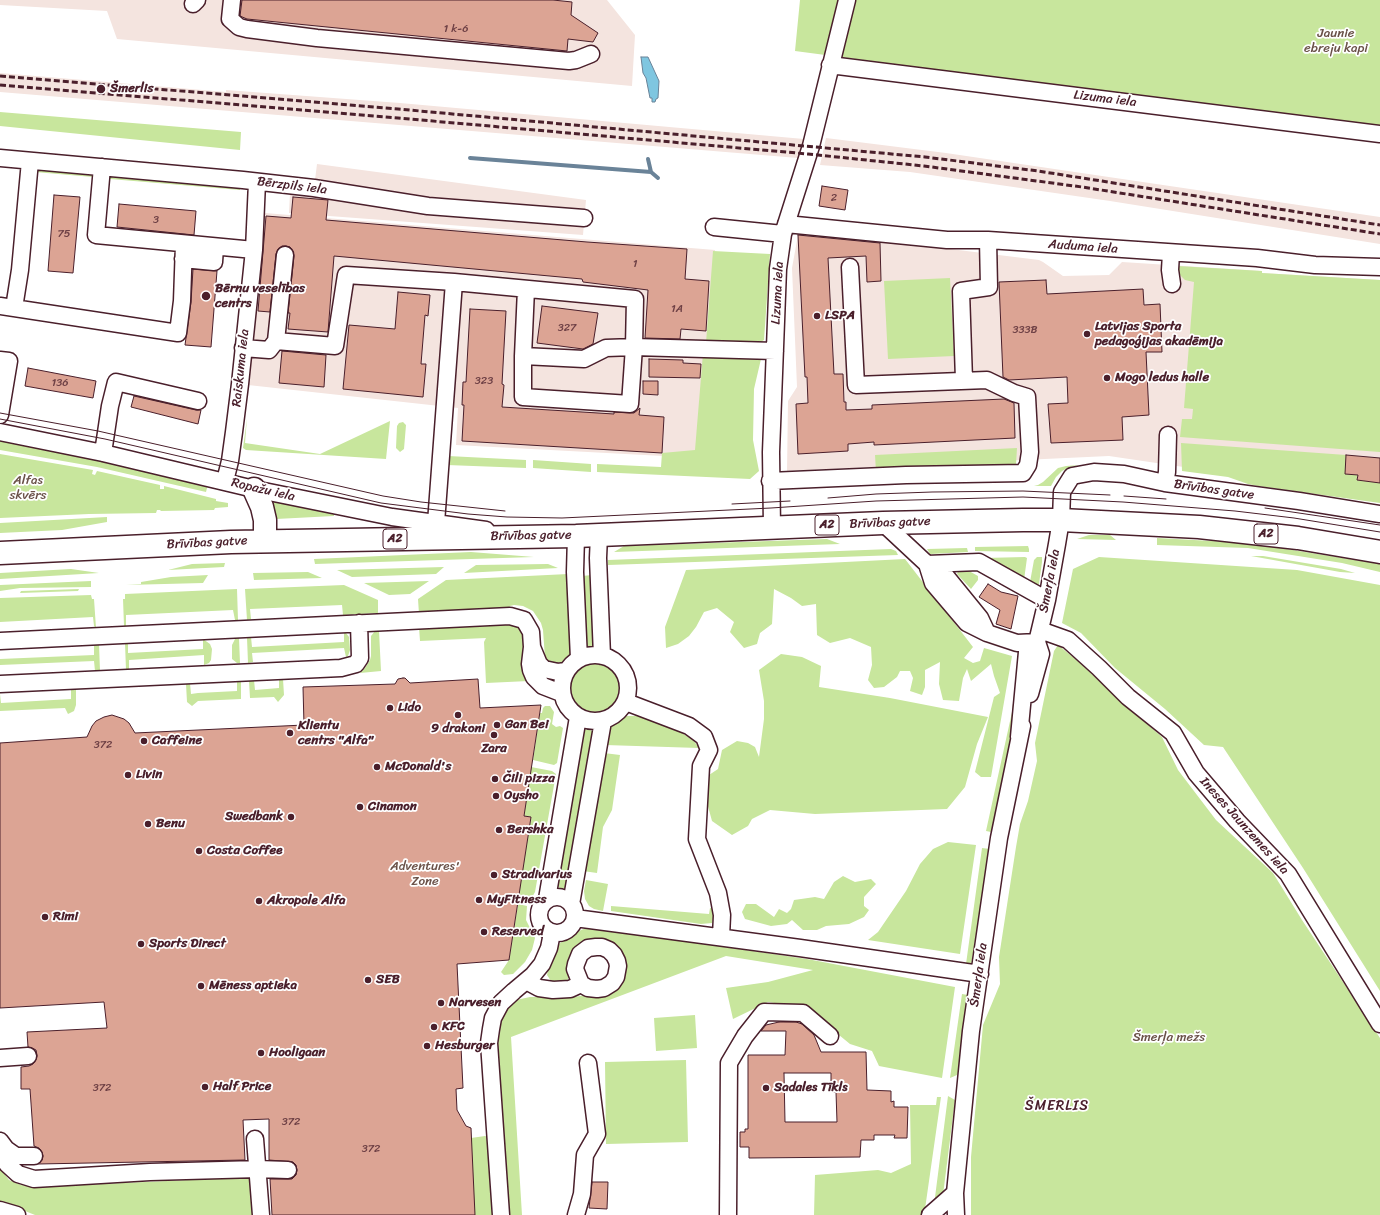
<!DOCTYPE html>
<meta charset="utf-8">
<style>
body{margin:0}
canvas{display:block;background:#fff}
</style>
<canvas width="1380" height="1215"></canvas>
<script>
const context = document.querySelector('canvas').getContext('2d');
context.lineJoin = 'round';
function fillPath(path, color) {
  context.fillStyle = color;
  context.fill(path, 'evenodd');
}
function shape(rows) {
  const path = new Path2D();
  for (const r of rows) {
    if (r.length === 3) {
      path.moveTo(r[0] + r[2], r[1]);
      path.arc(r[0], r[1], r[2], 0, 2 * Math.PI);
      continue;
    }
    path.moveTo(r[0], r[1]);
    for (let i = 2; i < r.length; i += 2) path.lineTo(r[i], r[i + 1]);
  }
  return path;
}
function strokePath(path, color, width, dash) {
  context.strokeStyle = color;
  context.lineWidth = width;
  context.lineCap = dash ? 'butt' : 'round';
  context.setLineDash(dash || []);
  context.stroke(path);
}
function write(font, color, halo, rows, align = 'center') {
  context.font = font + ' Sriracha,sans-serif';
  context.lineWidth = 3.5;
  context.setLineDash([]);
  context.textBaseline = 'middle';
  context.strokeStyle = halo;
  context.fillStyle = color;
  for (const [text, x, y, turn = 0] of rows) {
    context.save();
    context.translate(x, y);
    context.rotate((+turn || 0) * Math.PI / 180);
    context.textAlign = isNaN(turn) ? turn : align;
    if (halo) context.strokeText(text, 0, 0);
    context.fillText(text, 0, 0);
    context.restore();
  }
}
fillPath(shape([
 [0,0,607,0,635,35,632,86,117,39,107,11,0,5],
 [0,73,226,92,226,90,400,103,804,139,798,158,0,92],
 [826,138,946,153,1380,217,1380,244,1110,201,910,172,820,165],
 [317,164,586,200,583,235,289,213,290,193,314,188],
 [265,213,715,250,701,458,456,445,458,408,248,385],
 [798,235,902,243,1039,260,1043,262,1063,276,1109,275,1122,262,1262,271,1262,273,1380,280,1380,496,1109,456,787,471,788,401,797,387,792,268]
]), '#f4e4df');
fillPath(shape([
 [800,0,1380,0,1380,128,795,51],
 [0,112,241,132,240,150,0,126],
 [36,169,94,174,93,177,35,172],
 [110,175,240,187,240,190,110,179],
 [713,251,770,254,764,340,758,344,706,343],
 [1178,266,1262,271,1262,273,1380,280,1380,452,1180,437,1182,419,1192,419,1193,409,1184,408,1194,282,1185,280,1180,275],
 [950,278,954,356,888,359,884,281],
 [703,353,755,356,761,359,754,389,753,440,759,471,750,479,597,472,597,464,661,467,662,453,695,450],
 [247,418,245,443,320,454,390,421,386,459,246,450,243,448],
 [403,422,406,425,404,449,400,452,396,448,397,426,399,423],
 [0,440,39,447,208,484,206,492,97,467,0,450],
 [1181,443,1346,455,1358,475,1357,480,1380,483,1380,503,1258,486,1248,484,1228,477,1182,471],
 [1017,448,1016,465,876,472,875,455],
 [0,454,93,470,92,474,95,475,97,471,160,485,160,489,164,489,164,486,216,499,216,501,228,503,228,507,215,508,214,510,161,511,160,510,157,510,156,513,89,514,0,518],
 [448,456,526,460,526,468,447,465],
 [533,460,591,464,591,472,533,468],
 [1079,465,1070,467,1062,471,1056,477,1051,486,1034,486,1038,485,1043,482,1058,468,1066,466],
 [268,497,334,514,334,516,276,519,273,518],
 [107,517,107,522,62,530,0,533,0,523],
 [1089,535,1110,535,1116,540,1077,539],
 [1157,538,1249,543,1380,564,1380,572,1342,563,1248,548,1157,545],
 [827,539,840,544,614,552,624,546],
 [1028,546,1029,549,1029,552,975,551,975,547],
 [967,548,968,552,930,554,927,549],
 [891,549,896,551,898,555,608,565,608,560],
 [471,552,534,557,315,564,314,559],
 [1251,556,1263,556,1341,569,1355,573,1340,572],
 [1025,557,1027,558,1024,580,984,558],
 [1037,557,1042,557,1042,562,1039,584,1037,586,1030,582,1034,560],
 [1099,557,1297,570,1380,585,1380,991,1303,868,1223,747,1204,745,1165,709,1115,668,1081,633,1062,623,1073,569],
 [905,559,973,647,964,658,973,663,980,661,984,648,1012,656,991,777,981,777,975,772,994,697,1000,693,994,676,991,664,971,681,967,669,963,678,959,701,943,700,939,684,940,662,925,670,925,687,922,695,910,691,913,678,910,671,900,671,897,677,884,687,874,688,868,680,872,665,871,647,850,638,830,643,817,635,816,604,802,606,791,598,774,589,772,624,760,633,757,644,744,648,730,632,734,622,717,608,704,612,696,627,689,636,678,644,666,648,665,627,686,570],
 [225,563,224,567,168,570,192,564],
 [548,564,558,568,464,573,476,565],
 [444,567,436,574,352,577,337,570],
 [71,569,99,573,0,579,0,573],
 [959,569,969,569,969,571,978,576,978,580,971,589,957,574],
 [308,572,322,578,254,580,253,573],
 [568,574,572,644,570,654,564,663,560,662,554,664,549,662,545,658,543,630,541,623,533,611,523,606,514,605,510,606,508,609,419,614,418,599,446,580],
 [208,575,203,583,126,585,141,584,141,582,171,577],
 [592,575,595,645,592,647,588,647,585,643,582,576],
 [91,581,91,587,20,588,0,591,0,585],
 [429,581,410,594,389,595,364,583],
 [344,585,378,600,378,613,343,615,342,605,250,609,251,619,247,620,245,589],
 [79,589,78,591,20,593,21,591],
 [237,589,238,620,235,620,233,610,126,615,126,626,124,626,123,599,125,599,125,594],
 [91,595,92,599,94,599,96,628,94,626,93,617,0,622,0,598],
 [508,623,517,626,522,633,525,640,529,681,486,683,484,642,486,638,420,641,419,627],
 [375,631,379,631,381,671,360,673,365,668,370,660,371,656,371,636],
 [344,633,346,633,349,637,350,650,348,656,346,657,344,648,252,653,253,662,248,663,247,638,251,637,252,647,344,642],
 [239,638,240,663,237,663,232,659,232,645,235,639],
 [203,639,210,644,212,649,211,660,209,663,204,665,204,655,129,660,129,669,126,670,125,643,128,643,128,653,203,649],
 [94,644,99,644,100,671,95,671,94,661,0,665,0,659,94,655],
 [1058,645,1078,661,1122,702,1162,737,1178,770,1216,820,1273,873,1302,920,1380,1038,1380,1215,971,1215,971,1157,983,1025,1000,984,999,957,1016,847,1020,824,1028,801,1037,761,1035,743,1054,651],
 [781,654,802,657,821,666,819,687,890,698,988,717,977,744,965,787,947,809,815,814,770,810,752,819,748,826,732,835,712,821,706,799,709,775,718,769,722,750,737,741,748,743,755,747,759,757,764,719,764,701,759,670],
 [595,688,24],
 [1017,669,1022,669,1017,712,993,828,991,832,986,831,1012,712],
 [279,679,283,679,284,695,278,702,274,697,250,698,249,681,254,680,255,690,279,688],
 [237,681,241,681,241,699,198,701,192,706,187,702,186,684,190,683,191,694,198,693,237,691],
 [71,690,76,690,76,705,74,711,68,714,65,708,0,711,0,694,1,703,71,699],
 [545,706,550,706,554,712,552,724,556,727,560,726,563,728,557,763,554,765,533,760,540,713,542,713,543,708],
 [625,716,638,716,664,725,682,733,694,741,699,748,605,745,610,727],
 [588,729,592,731,594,737,566,888,561,889,557,886,582,734,585,730],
 [604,753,620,755,612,810,603,827,597,873,583,871],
 [531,767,552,771,556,774,535,892,530,901,518,899,531,817,524,816],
 [948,842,976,845,960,954,868,940,878,932,906,891,920,864,933,849],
 [982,848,990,849,971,965,966,964],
 [843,876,855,882,871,879,876,884,864,897,864,906,869,910,864,917,849,924,826,926,817,930,803,930,792,920,787,924,771,926,745,919,742,912,746,904,756,904,774,917,779,909,787,913,791,909,794,900,815,897,824,899,834,882],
 [586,880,608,884,603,911,594,909,589,906,585,899,584,891],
 [518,904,527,906,526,920,535,938,532,950,525,962,513,974,504,975,501,972,509,960],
 [611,906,709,914,710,908,715,909,712,923,701,924,611,911],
 [589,927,807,959,955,987,942,1078,879,1066,872,1051,850,1044,806,1008,768,1002,733,1019,726,988,768,982,813,970,726,956,511,1037,522,1215,506,1215,497,1030,499,1021,507,1008,516,1000,530,997,575,997,604,991,623,976,598,941,567,980,562,983,555,983,551,981,547,975,549,966,555,950,560,943,581,930],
 [962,994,968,995,960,1069,957,1075,950,1078],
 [695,1015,697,1048,656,1051,654,1018],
 [686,1060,688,1142,606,1144,605,1062],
 [948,1096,955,1100,943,1195,934,1205],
 [937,1097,941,1097,925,1209,921,1215,814,1215,815,1175,878,1170,891,1173,911,1164,910,1105,936,1105],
 [485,1136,492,1138,496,1215,468,1215,464,1139],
 [0,1168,9,1180,21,1185,37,1187,253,1177,253,1215,35,1215,0,1201]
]), '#c8e69d');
const water = shape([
 [641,57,648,57,659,81,658,98,656,99,655,102,652,102,652,98,650,98,646,78,643,73,641,57]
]);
fillPath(water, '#7fc6e0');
strokePath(water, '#6a8398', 1);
strokePath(shape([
 [470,158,651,172],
 [648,159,651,172,658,178]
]), '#6a8398', 4);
const building = shape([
 [242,0,553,0,572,2,571,15,598,33,593,42,568,39,567,51,247,19,240,16,242,0],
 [822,186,848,190,845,210,819,206,822,186],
 [54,195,80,197,73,273,48,271,54,195],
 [293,197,328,200,326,220,587,242,687,249,685,279,709,281,706,331,681,329,680,339,645,338,648,290,583,282,582,279,334,256,328,332,288,329,290,313,288,313,294,256,293,251,290,247,286,246,282,246,278,249,276,254,270,312,258,311,266,216,291,218,293,197],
 [119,204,196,211,194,235,117,227,119,204],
 [798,235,880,243,881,281,867,282,866,256,828,258,834,374,843,374,844,402,846,402,846,410,872,409,872,405,1004,399,1014,403,1015,438,874,445,874,442,848,444,848,451,798,454,796,404,808,403,807,377,805,377,798,235],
 [193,269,217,271,211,347,185,345,191,302,193,269],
 [1046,280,1047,294,1143,289,1144,305,1160,304,1162,352,1146,352,1149,415,1122,417,1123,440,1051,443,1048,404,1068,403,1067,377,1009,380,1003,377,999,282,1046,280],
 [398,292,430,295,428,316,425,315,421,364,426,364,423,397,343,389,349,325,395,329,398,292],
 [542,306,598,313,593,344,583,349,537,343,542,306],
 [470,309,506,311,502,384,504,385,502,407,614,414,614,412,634,413,640,408,639,415,664,417,662,453,462,441,464,405,462,405,463,382,466,382,470,309],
 [282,351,326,355,324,387,279,383,282,351],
 [649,359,683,360,683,363,701,364,700,378,649,377,649,359],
 [28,368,96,381,93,398,25,386,28,368],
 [643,381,658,381,658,395,643,394,643,381],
 [134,396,196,410,201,410,198,424,131,407,134,396],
 [1346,455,1380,458,1380,483,1357,480,1358,475,1345,474,1346,455],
 [988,584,1001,592,1018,596,1011,629,996,624,1000,610,979,597,988,584],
 [403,678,405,678,410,683,478,679,480,708,541,705,524,816,531,817,509,960,457,964,463,1088,456,1089,457,1110,466,1126,471,1128,475,1215,272,1215,270,1179,292,1179,296,1175,297,1170,296,1165,293,1162,269,1160,269,1119,243,1120,245,1160,38,1164,42,1160,43,1156,42,1152,39,1148,34,1146,30,1089,21,1089,21,1067,29,1066,33,1064,36,1060,37,1056,36,1050,32,1048,28,1047,27,1032,107,1028,104,1002,0,1008,0,743,87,737,92,726,96,721,104,717,112,715,124,719,129,723,135,733,304,725,303,687,395,684,398,679,403,678],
 [779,1022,796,1022,802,1024,814,1035,821,1052,866,1052,867,1090,891,1091,891,1102,894,1101,894,1107,908,1107,907,1138,894,1138,895,1135,874,1135,874,1140,861,1140,860,1157,749,1158,749,1147,740,1147,740,1132,745,1132,745,1129,748,1129,748,1055,785,1055,786,1031,761,1031,766,1025,779,1022],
 [784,1073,831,1073,831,1092,836,1092,837,1122,785,1122,784,1073],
 [592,1182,608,1182,607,1209,589,1208,592,1182]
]);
fillPath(building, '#dca494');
strokePath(building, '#4a1f2b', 1);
const minor = shape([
 [232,0,230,19,239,27,247,29,317,38,569,61,576,60,591,54],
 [193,4,197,0],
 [830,65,1380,134],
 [0,158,243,180,314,188,428,206,584,218],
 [102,167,96,235,254,250],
 [786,224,947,240,988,240,1257,258,1315,265,1380,267],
 [714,227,783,234],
 [1171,253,1170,270,1172,284],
 [285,255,276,341,335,346,346,275,454,282,436,523],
 [183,259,214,262,215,247],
 [454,282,635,299,634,347,775,351],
 [0,306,178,333,182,301,184,244],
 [14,308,20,270,30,161],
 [243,348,269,350,276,341],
 [523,356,523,397,630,404,634,347,606,348,584,359,523,356,526,289],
 [0,360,9,361,0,415],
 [964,380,961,291,989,287,988,240],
 [0,432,103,453,254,489,392,517,486,530],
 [103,453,110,406,116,382,198,401],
 [225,481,230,461,234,432,240,384,254,250,257,182],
 [770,481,906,475,1023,473,1028,465,1030,452,1027,397,1014,393,987,380,856,385,850,267],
 [1165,483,1167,472,1168,435],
 [883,523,927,564,945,575,980,618,987,633],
 [772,528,771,452,778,269,783,234,811,146,847,0],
 [599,535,598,558,602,656],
 [576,536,575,572,579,659],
 [927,564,933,583,967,623,987,633,1017,643,1037,642],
 [927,564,979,562,1047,600],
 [1040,630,1068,640,1099,668,1128,697,1173,733,1196,773,1237,821,1288,874,1380,1024],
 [0,641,510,616,524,620,531,632,532,647],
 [595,688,33],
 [0,684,341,668,356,664,360,658,359,623],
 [561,693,543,686,534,677,531,670,530,664,532,647,539,664,544,669,558,672,566,671],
 [1030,694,1041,654,1037,642],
 [626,702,689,726,704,737,709,750,701,766,697,839,718,893,722,915,721,937],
 [1019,737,1027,652,1037,642,1047,600,1057,544,1061,520,1062,492,1072,476,1094,472,1124,474,1165,483,1299,501,1380,514],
 [557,915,18],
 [547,899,578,717],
 [571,904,603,721],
 [575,918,800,948,980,974],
 [596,947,602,947,609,950,614,955,617,961,618,966,616,977,612,983,604,988,597,989,588,988,581,984,575,969,576,964,580,954,588,948,596,947],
 [526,981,539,988,553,990,570,989,581,984],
 [0,1058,28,1056],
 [255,1139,261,1215],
 [0,1141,6,1149,16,1156,34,1156],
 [0,1153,7,1164,18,1174,34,1179,150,1172,258,1169,288,1170],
 [0,1210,17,1215],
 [501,1215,489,1043,491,1029,493,1018,501,1003,514,991,533,975,542,964,549,948,552,933],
 [576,1215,582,1194,585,1155,597,1134,588,1063],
 [728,1215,729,1063,745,1036,764,1012,803,1013,830,1036],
 [930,1215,955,1193],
 [956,1215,955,1193,971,1031,999,838,1022,726]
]);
const highway = shape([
 [254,489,262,507,265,520,265,532,262,541],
 [0,553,231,542,576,536,883,523,1023,520,1061,520,1199,527,1298,538,1380,552]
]);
strokePath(minor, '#4a1f2b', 19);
strokePath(highway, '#4a1f2b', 25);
strokePath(minor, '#fff', 16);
strokePath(highway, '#fff', 22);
strokePath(shape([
 [0,413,98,431,383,496,421,502,505,511],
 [0,419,105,439,381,503,468,514,507,517,562,518,771,508,876,501,1023,497,1123,502,1235,511,1294,518,1380,532],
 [1124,496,1166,499],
 [828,498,876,494,932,492,1023,491,1110,495],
 [732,504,790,501],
 [1265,508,1380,525]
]), '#4a1f2b', 1);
strokePath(shape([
 [0,76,398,109,925,157,1038,171,1380,225],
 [0,85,398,118,808,154,924,166,1082,187,1380,234]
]), '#4a1f2b', 3, [6, 3]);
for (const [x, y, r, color] of [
 [101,89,5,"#4a1f2b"],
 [206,296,5,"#4a1f2b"],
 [817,316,4,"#4a1f2b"],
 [1087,334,4,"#4a1f2b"],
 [1107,378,4,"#4a1f2b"],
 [390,708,4,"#4a1f2b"],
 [458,715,4,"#4a1f2b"],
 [497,725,4,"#4a1f2b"],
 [290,733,4,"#4a1f2b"],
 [494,735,4,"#4a1f2b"],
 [144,741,4,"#4a1f2b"],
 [377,767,4,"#4a1f2b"],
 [128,775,4,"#4a1f2b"],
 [495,779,4,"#4a1f2b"],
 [496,796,4,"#4a1f2b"],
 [360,807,4,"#4a1f2b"],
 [291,817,4,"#4a1f2b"],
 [148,824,4,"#4a1f2b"],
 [499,830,4,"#4a1f2b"],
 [199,851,4,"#4a1f2b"],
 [494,875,4,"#4a1f2b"],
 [479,900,4,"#4a1f2b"],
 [259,901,4,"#4a1f2b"],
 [45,917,4,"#4a1f2b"],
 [484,932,4,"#4a1f2b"],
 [141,944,4,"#4a1f2b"],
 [368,980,4,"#4a1f2b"],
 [201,986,4,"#4a1f2b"],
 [441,1003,4,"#4a1f2b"],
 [434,1027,4,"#4a1f2b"],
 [427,1046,4,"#4a1f2b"],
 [261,1053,4,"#4a1f2b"],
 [205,1087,4,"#4a1f2b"],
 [766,1088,4,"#4a1f2b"]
]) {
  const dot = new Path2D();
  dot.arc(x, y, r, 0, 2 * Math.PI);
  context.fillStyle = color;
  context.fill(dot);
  strokePath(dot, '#fff', 1.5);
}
write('11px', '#6e4045', null, [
 ["1 k-6",456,29],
 ["2",834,198],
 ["3",156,220],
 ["75",64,234],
 ["1",635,264],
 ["1A",677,309],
 ["327",567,328],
 ["333B",1025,330],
 ["323",484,381],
 ["136",60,383],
 ["372",103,745],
 ["372",102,1088],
 ["372",291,1122],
 ["372",371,1149]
]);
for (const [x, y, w] of [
 [827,525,24],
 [1266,534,24],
 [395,539,24]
]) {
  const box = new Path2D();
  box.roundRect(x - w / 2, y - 10, w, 20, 3);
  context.fillStyle = '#fff';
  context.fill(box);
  strokePath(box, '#4a1f2b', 1);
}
write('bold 12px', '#4a1f2b', null, [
 ["A2",827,525],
 ["A2",1266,534],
 ["A2",395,539]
]);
write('13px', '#6a5148', '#fff', [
 ["Jaunie",1336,34],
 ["ebreju kapi",1336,49],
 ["Alfas",28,481],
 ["skvērs",28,496],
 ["Adventures'",425,867],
 ["Zone",425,882],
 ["Šmerļa mežs",1169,1038]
]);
write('bold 13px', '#4a1f2b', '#fff', [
 ["Šmerlis",110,89],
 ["Bērnu veselības",215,289],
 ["centrs",215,304],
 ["LSPA",825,316],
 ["Latvijas Sporta",1095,327],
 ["pedagoģijas akadēmija",1095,342],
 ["Mogo ledus halle",1115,378],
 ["Lido",398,708],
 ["Gan Bei",505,725],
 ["Klientu",298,726],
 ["centrs \"Alfa\"",298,741],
 ["9 drakoni",458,729,"center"],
 ["Caffeine",152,741],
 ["Zara",494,749,"center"],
 ["McDonald's",385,767],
 ["Livin",136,775],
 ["Čili pizza",503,779],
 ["Oysho",504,796],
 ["Cinamon",368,807],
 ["Swedbank",283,817,"right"],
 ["Benu",156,824],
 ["Bershka",507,830],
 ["Costa Coffee",207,851],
 ["Stradivarius",502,875],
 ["MyFitness",487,900],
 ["Akropole Alfa",267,901],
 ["Rimi",53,917],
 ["Reserved",492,932],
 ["Sports Direct",149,944],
 ["SEB",376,980],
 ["Mēness aptieka",209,986],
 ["Narvesen",449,1003],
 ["KFC",442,1027],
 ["Hesburger",435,1046],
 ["Hooligaan",269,1053],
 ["Half Price",213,1087],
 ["Sadales Tīkls",774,1088]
], 'left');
write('13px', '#4a1f2b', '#fff', [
 ["Lizuma iela",1105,99,7],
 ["Bērzpils iela",292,186,7],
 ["Auduma iela",1083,247,4],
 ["Lizuma iela",778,293,-87],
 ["Raiskuma iela",241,368,-84],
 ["Ropažu iela",263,490,13],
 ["Brīvības gatve",1214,490,8],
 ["Brīvības gatve",890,523,-2],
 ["Brīvības gatve",531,536,-1],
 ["Brīvības gatve",207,543,-3],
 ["Šmerļa iela",1050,581,-79],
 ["Ineses Jaunzemes iela",1244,826,48],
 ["Šmerļa iela",979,975,-82]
]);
context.letterSpacing = '1px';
write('14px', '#4a1f2b', '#fff', [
 ["ŠMERLIS",1057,1106]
]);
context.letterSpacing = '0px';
</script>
